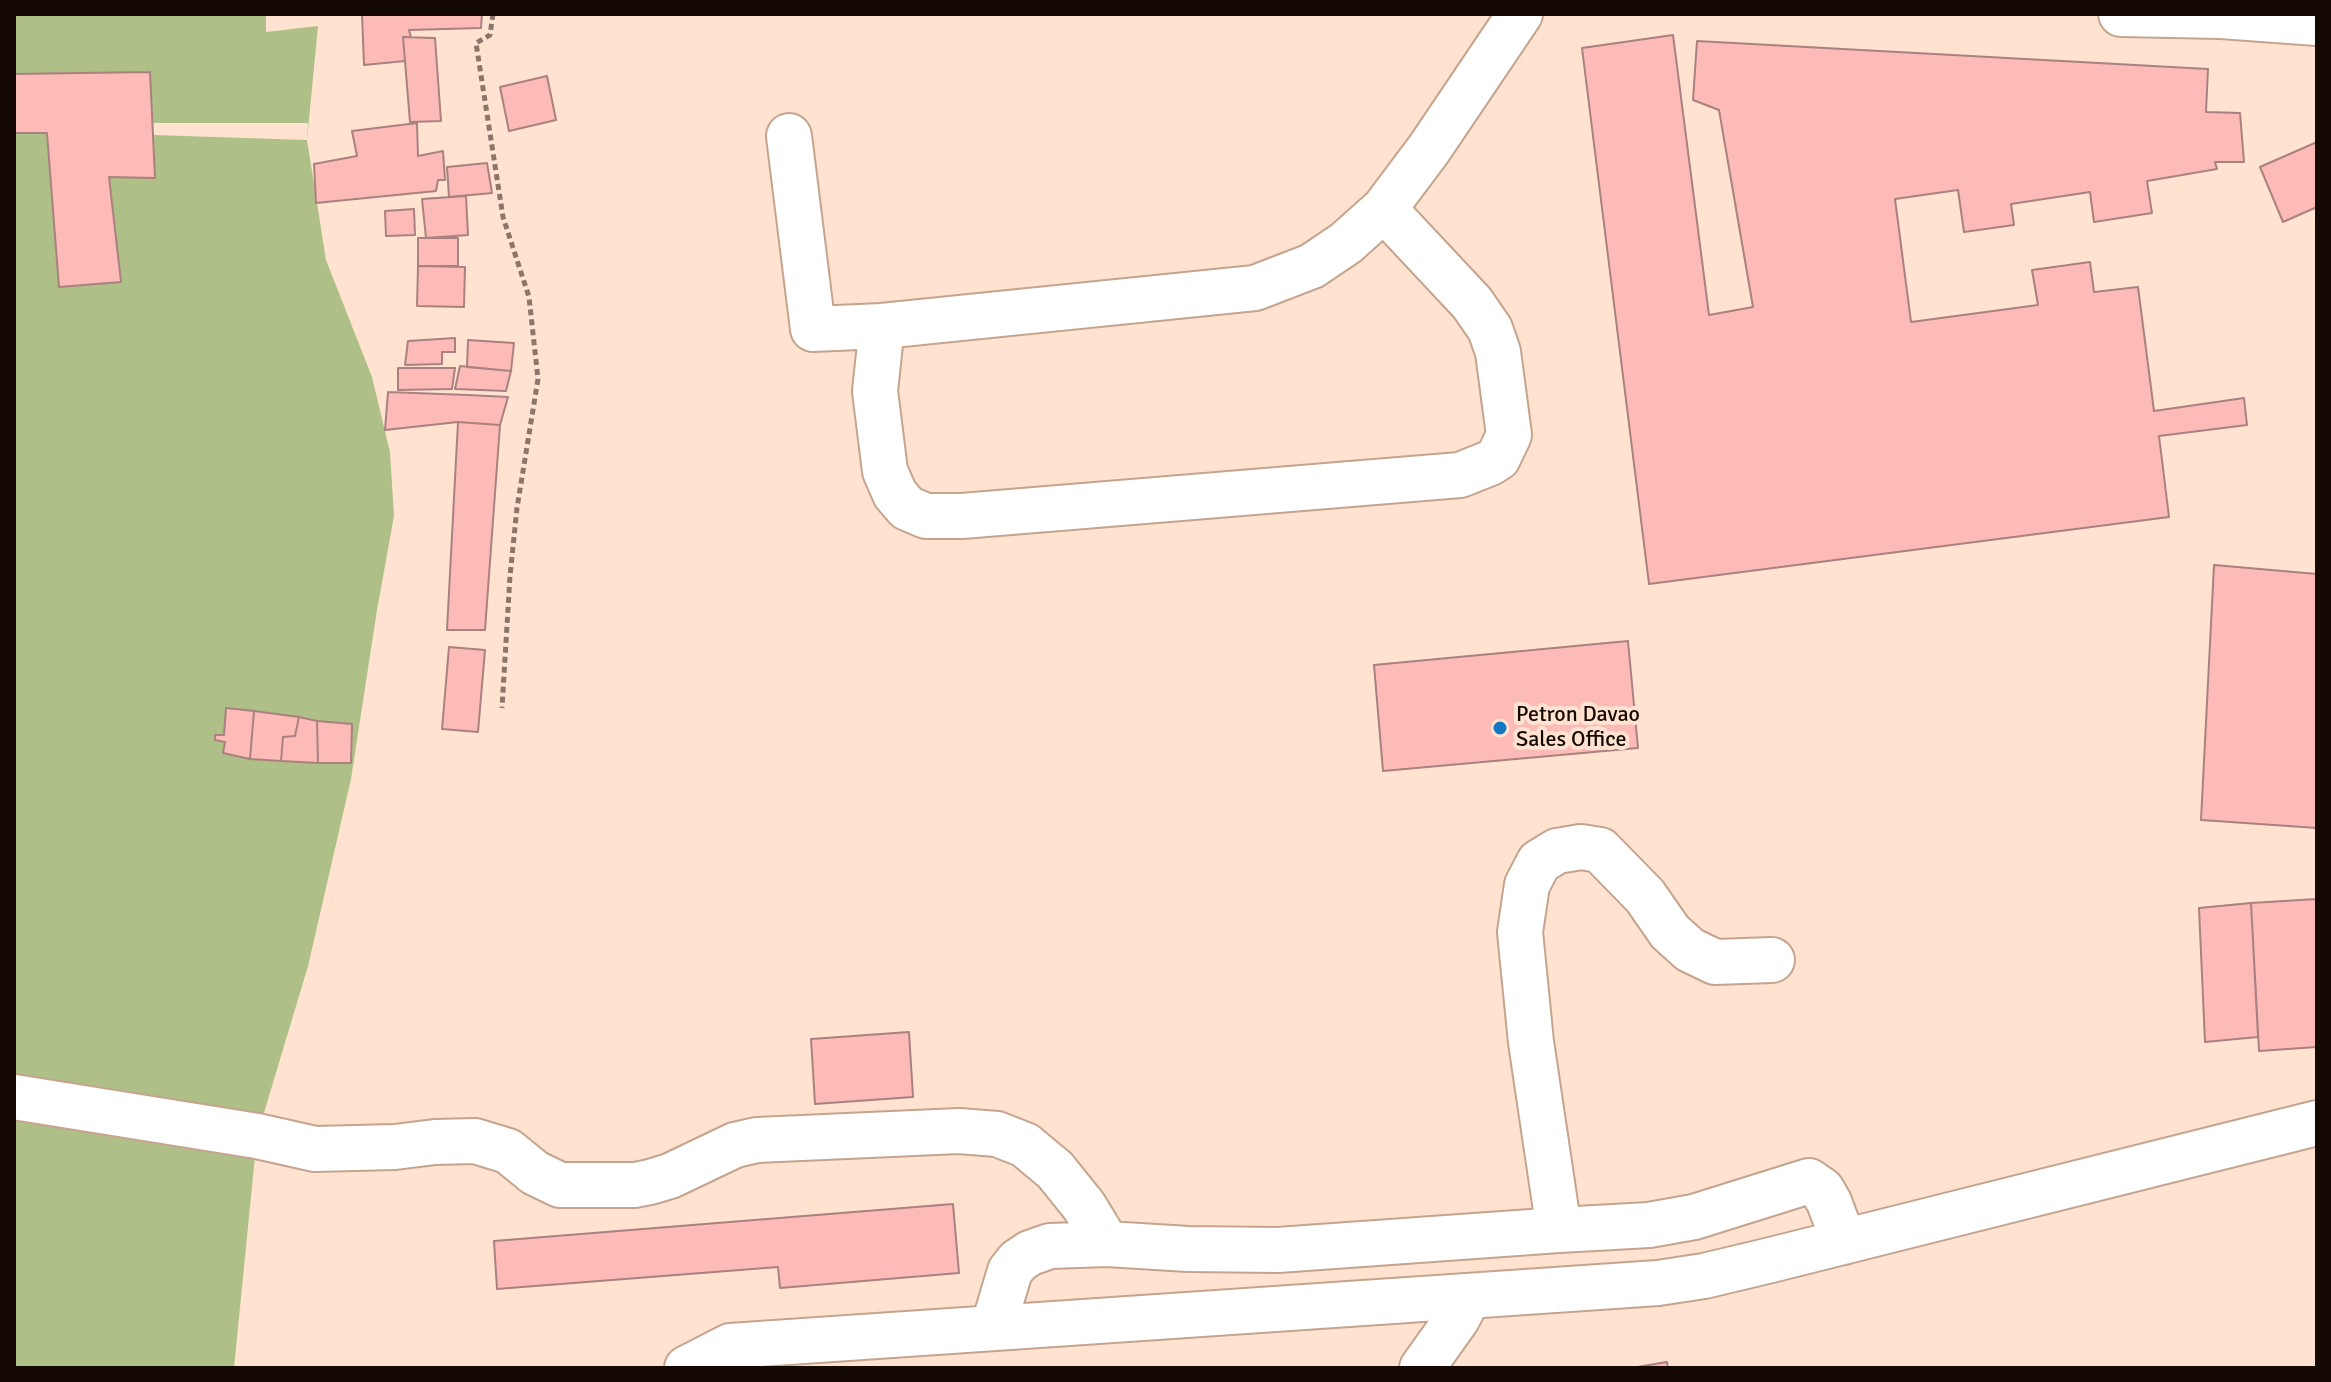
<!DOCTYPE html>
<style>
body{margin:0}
#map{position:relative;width:2331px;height:1382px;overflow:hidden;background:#ffe3d0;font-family:Signika,sans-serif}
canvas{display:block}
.frame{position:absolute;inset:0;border:16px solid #140903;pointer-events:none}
</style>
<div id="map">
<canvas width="2331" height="1382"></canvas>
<div class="frame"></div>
</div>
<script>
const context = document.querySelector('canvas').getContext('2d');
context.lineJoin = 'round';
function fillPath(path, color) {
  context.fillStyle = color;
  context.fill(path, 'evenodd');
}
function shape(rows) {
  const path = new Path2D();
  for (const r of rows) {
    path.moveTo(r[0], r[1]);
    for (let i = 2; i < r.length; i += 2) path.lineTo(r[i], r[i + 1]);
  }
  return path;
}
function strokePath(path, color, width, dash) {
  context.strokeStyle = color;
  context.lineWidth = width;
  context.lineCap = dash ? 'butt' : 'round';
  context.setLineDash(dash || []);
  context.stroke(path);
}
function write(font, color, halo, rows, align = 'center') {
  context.font = font + ' Signika,sans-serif';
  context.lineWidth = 8;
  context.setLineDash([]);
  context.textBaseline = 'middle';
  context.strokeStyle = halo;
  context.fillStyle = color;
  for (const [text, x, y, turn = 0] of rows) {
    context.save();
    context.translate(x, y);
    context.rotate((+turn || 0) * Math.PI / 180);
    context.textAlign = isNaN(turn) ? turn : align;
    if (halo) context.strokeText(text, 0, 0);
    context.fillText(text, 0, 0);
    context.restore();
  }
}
fillPath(shape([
 [14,14,266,14,266,32,318,26,307,140,326,260,372,377,390,452,394,516,377,610,351,779,308,966,257,1136,234,1368,14,1368]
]), '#aebf88');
fillPath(shape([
 [152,123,308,123,307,140,154,135]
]), '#ffe3d0');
const building = shape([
 [362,14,482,14,481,28,409,30,411,37,403,37,405,61,364,65,362,14],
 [1673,35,1709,315,1753,307,1719,110,1693,100,1697,41,2208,69,2206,112,2240,113,2244,162,2215,162,2217,169,2147,181,2152,213,2094,222,2090,192,2011,204,2014,225,1964,232,1958,190,1895,199,1911,322,2038,305,2032,270,2090,262,2094,292,2138,287,2154,411,2244,398,2247,425,2159,436,2169,517,1649,584,1582,48,1673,35],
 [403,37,435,38,441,121,410,122,403,37],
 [150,72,155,178,109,177,121,282,59,287,47,133,14,133,14,74,150,72],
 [547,76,556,120,509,131,500,87,547,76],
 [417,123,418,156,443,151,445,180,438,180,436,191,316,203,314,164,357,156,352,131,417,123],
 [2317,142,2317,207,2283,222,2260,167,2317,142],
 [487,163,492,193,449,197,447,167,487,163],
 [466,196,468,235,426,238,422,199,466,196],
 [414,209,415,235,386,236,385,211,414,209],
 [418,238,458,238,458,266,418,266,418,238],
 [418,266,465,267,464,307,417,306,418,266],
 [455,338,455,352,442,352,442,364,405,365,408,341,455,338],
 [468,340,514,343,511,371,467,367,468,340],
 [460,366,511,371,506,391,455,389,460,366],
 [398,368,455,368,452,389,398,390,398,368],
 [388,392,468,395,508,397,500,425,458,422,385,430,388,392],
 [458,422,500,425,485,630,447,630,458,422],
 [2214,565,2317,574,2317,828,2201,820,2214,565],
 [1628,641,1638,748,1383,771,1374,665,1628,641],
 [449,647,485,650,478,732,442,729,449,647],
 [226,708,254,711,250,759,223,753,225,742,215,740,215,735,224,735,226,708],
 [254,711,299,717,295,736,283,737,281,761,250,759,254,711],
 [299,717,317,721,318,763,281,761,283,737,295,736,299,717],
 [317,721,352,724,351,763,318,763,317,721],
 [2317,899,2317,1047,2259,1051,2251,903,2317,899],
 [2251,903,2258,1037,2205,1042,2199,908,2251,903],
 [909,1032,913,1097,815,1104,811,1039,909,1032],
 [953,1204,959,1273,780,1288,778,1267,497,1289,494,1241,953,1204],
 [1667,1362,1668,1368,1631,1368,1667,1362]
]);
fillPath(building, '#fcbbb7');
strokePath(building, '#aa817f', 2);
const minor = shape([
 [2121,14,2221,16,2317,23],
 [789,136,813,329,882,326],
 [1384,209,1472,303,1490,329,1498,352,1509,435,1498,458,1490,463,1460,475,962,516,926,516,907,508,895,494,885,471,875,391,882,326,1255,288,1312,266,1346,243,1384,209,1429,149,1520,14],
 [14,1097,257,1136,315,1149,395,1147,435,1142,475,1141,508,1151,535,1173,560,1185,635,1185,650,1182,670,1176,735,1145,757,1140,959,1131,997,1134,1025,1145,1055,1170,1084,1206,1107,1244],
 [1559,1230,1649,1225,1694,1217,1809,1181,1822,1190,1829,1202,1844,1242],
 [993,1328,1010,1271,1018,1261,1030,1253,1050,1246,1107,1244,1188,1249,1278,1250,1559,1230,1531,1042,1520,932,1527,885,1539,862,1557,851,1581,847,1600,850,1645,896,1670,932,1690,950,1715,962,1772,960],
 [687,1368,730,1346,1658,1283,1704,1276,1771,1260,2317,1123],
 [1422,1368,1457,1319,1469,1296]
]);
strokePath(minor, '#c5a48e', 48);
strokePath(shape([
 [493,14,490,35,476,43,503,217,529,297,538,379,517,508,510,576,502,708]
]), '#8a776a', 5, [6, 4]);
strokePath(minor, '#fff', 44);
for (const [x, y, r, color] of [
 [1500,728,8,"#1478c3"]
]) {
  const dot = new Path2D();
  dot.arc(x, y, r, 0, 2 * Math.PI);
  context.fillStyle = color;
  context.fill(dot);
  strokePath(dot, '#ffe3d0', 3);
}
write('22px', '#140903', '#ffe3d0', [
 ["Petron Davao",1516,715],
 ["Sales Office",1516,740]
], 'left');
</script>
